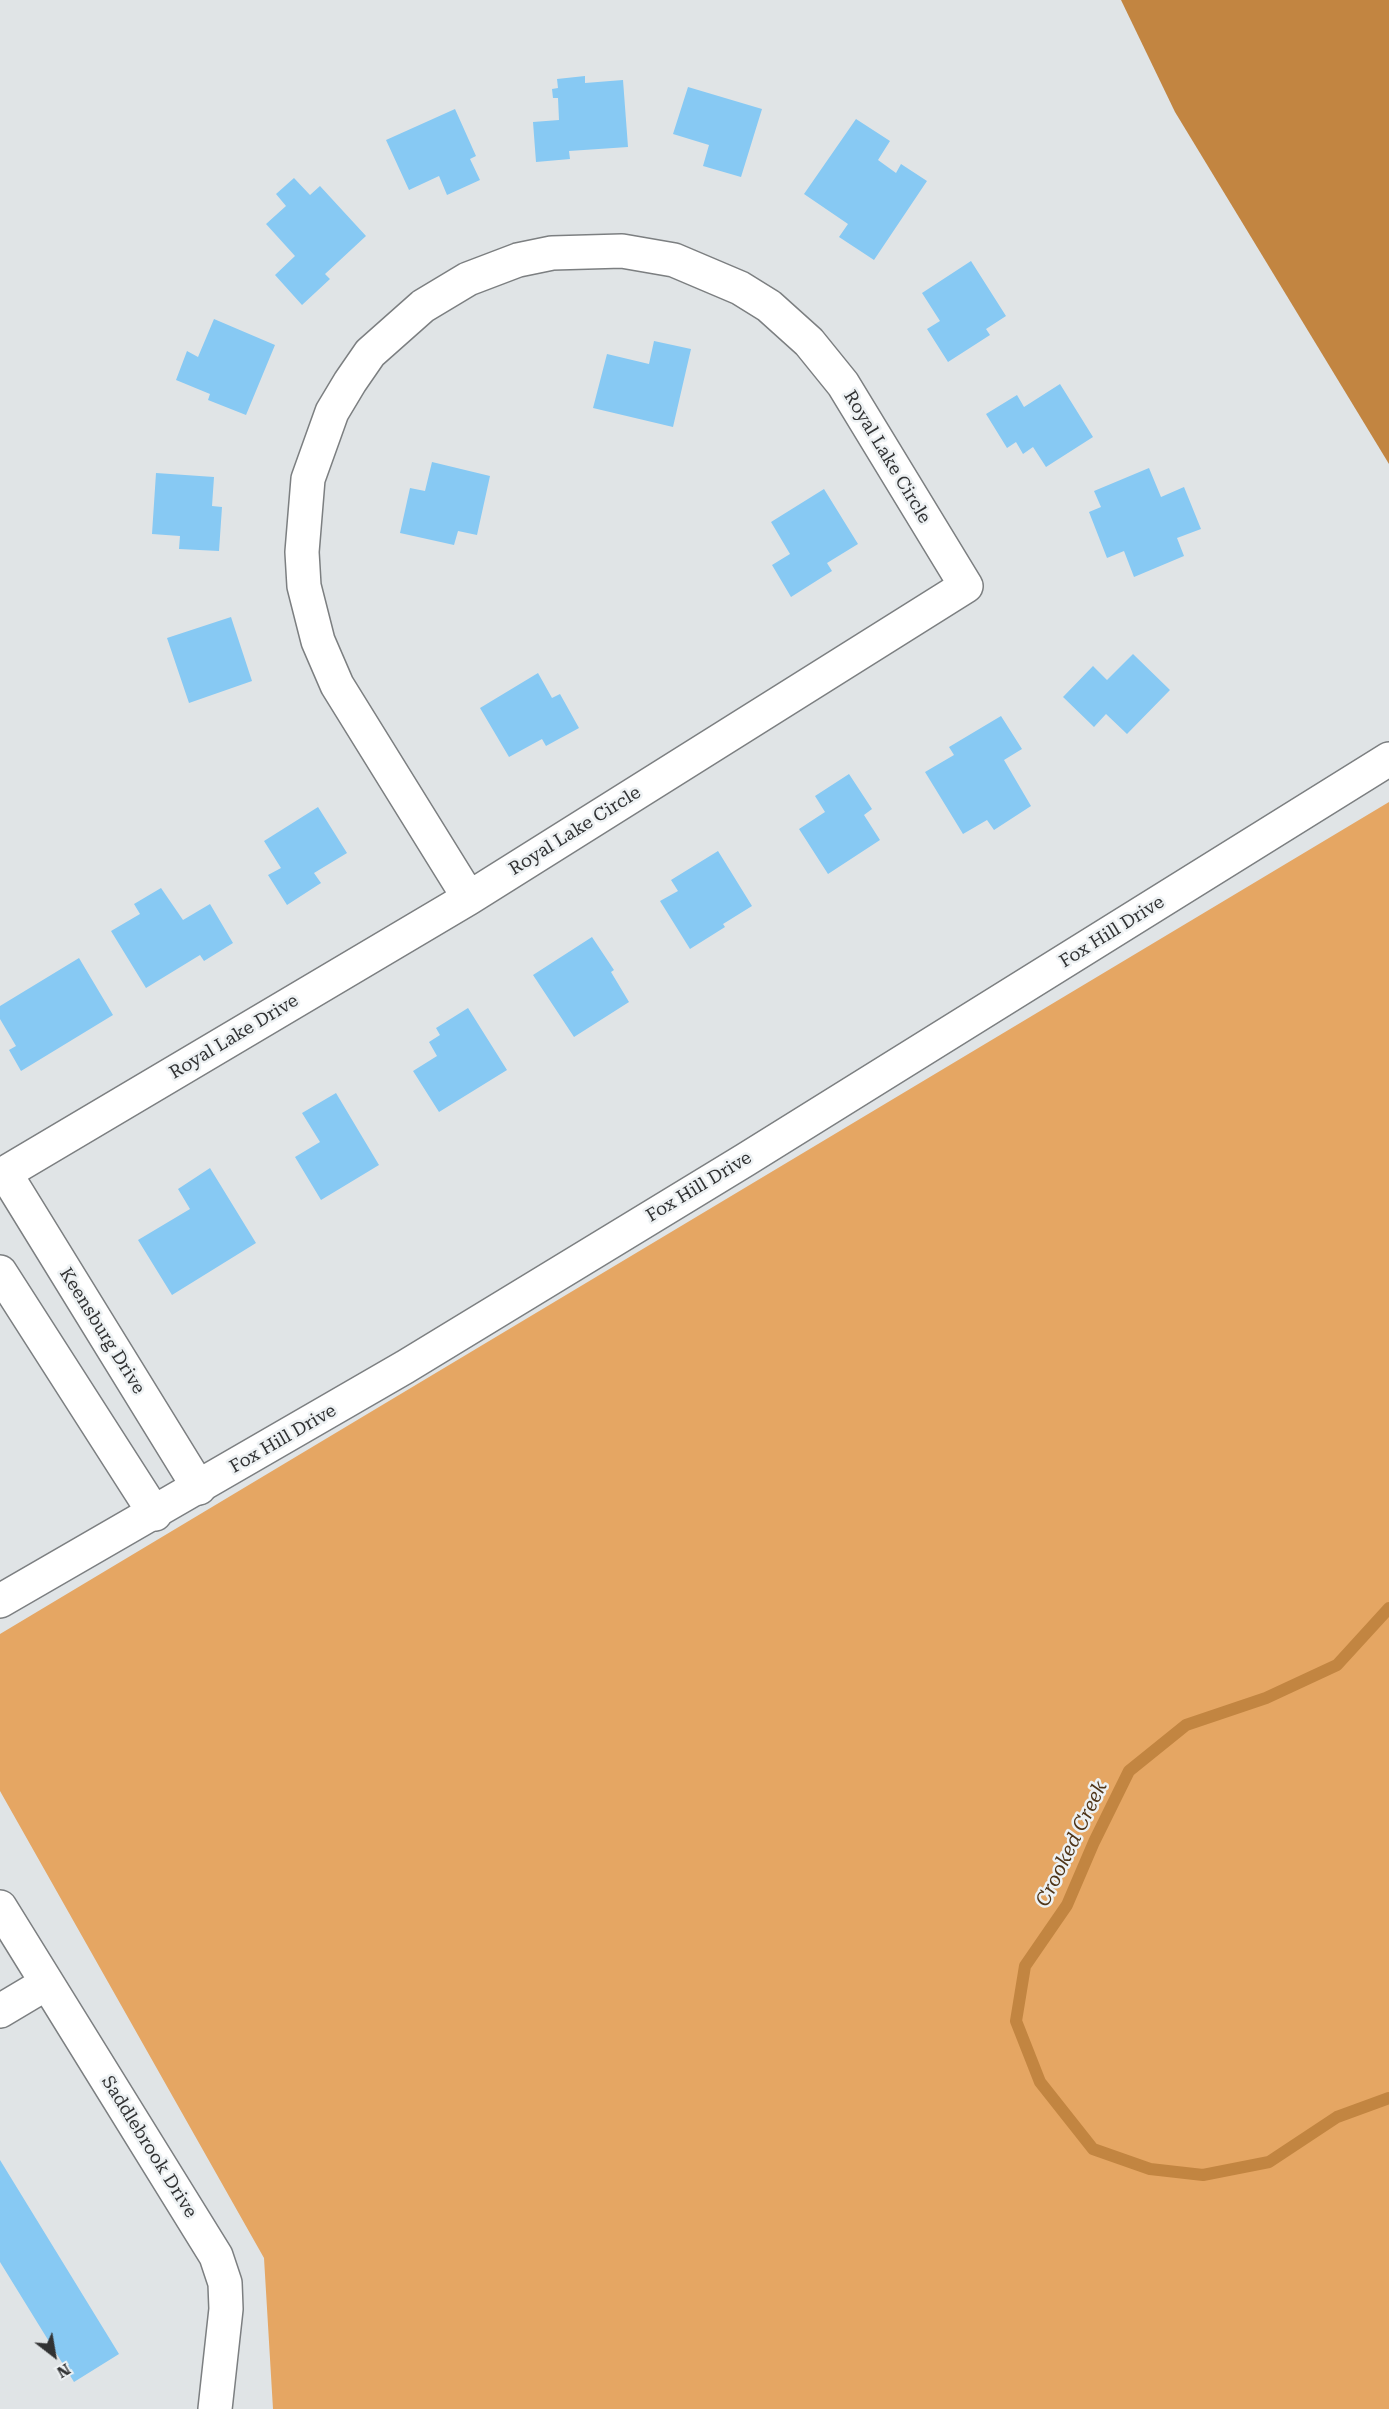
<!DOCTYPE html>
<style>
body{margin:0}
#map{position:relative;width:1389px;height:2409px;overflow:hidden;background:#e0e4e6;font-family:"Roboto Serif",serif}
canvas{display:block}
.north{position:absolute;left:24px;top:2325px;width:60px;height:60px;-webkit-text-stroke:4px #edf1f3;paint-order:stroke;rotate:149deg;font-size:16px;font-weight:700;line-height:24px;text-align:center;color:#313233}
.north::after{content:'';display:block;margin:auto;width:21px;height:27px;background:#313233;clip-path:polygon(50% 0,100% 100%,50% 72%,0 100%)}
</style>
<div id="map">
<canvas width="1389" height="2409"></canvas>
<div class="north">N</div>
</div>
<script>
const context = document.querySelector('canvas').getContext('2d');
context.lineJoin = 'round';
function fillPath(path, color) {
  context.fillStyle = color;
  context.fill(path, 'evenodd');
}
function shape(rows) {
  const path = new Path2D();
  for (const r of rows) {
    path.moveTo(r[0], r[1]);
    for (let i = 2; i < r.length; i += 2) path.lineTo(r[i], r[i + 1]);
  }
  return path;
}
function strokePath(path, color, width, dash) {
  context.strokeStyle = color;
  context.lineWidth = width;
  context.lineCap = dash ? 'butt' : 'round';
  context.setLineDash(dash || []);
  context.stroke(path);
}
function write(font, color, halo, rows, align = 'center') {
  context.font = font + ' "Roboto Serif",serif';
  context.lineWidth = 5;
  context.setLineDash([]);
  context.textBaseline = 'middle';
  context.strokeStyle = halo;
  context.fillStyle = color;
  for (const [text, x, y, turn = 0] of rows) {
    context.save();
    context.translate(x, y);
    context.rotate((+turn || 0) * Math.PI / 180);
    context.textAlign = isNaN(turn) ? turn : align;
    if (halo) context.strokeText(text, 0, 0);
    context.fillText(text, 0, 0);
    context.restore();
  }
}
fillPath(shape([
 [1389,802,1389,2409,273,2409,264,2258,0,1791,0,1634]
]), '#e5a663');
fillPath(shape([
 [1121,0,1389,0,1389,464,1175,112]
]), '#c28541');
strokePath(shape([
 [1389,1608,1337,1665,1266,1698,1186,1725,1129,1771,1094,1842,1067,1905,1025,1966,1016,2021,1040,2082,1093,2149,1150,2169,1203,2175,1269,2162,1337,2117,1389,2098]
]), '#c28541', 12);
fillPath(shape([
 [585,76,585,83,623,80,628,147,569,151,570,159,536,162,533,122,559,120,558,98,553,98,552,89,558,88,557,79],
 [688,87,762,109,741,177,703,166,709,145,673,134],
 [455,109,476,156,470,159,480,180,447,195,439,176,409,190,386,140],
 [856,119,890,141,878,160,896,173,901,164,927,181,874,260,839,237,848,224,804,194],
 [294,178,310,195,320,186,366,236,325,274,330,279,302,305,275,275,295,256,266,224,286,206,276,194],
 [971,261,1006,316,986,329,990,335,948,362,927,329,940,321,922,293],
 [214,319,275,345,246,415,208,400,210,394,176,380,187,351,198,357],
 [654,341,691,349,673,427,593,408,607,354,649,364],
 [1060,384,1093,437,1046,467,1033,447,1023,454,1016,442,1007,448,986,414,1017,395,1024,407],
 [432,462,490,476,477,535,458,531,454,545,400,533,410,488,425,491],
 [1149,468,1161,497,1184,487,1201,529,1177,538,1184,556,1134,577,1124,551,1107,558,1089,512,1101,507,1094,491],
 [156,473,214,477,212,506,222,507,219,551,179,549,180,536,152,534],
 [824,489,858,544,827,563,832,571,791,597,772,565,790,554,771,522],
 [231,617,252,681,189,703,167,638],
 [1133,654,1170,690,1127,734,1106,714,1094,727,1063,697,1093,666,1107,680],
 [538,673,552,698,560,694,579,728,546,746,542,739,509,757,480,708],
 [1001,716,1022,749,1004,760,1031,806,994,830,987,820,963,834,925,772,954,755,949,747],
 [849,774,872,809,864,815,880,840,828,874,799,829,825,812,815,796],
 [318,807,347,853,314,873,321,883,287,905,268,875,281,868,264,841],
 [718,851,752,906,723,924,725,927,690,949,660,901,678,891,671,880],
 [161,888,183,920,210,904,233,943,204,961,200,955,146,988,111,931,140,914,134,904],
 [592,937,614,970,611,972,629,1002,574,1037,533,975],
 [79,958,113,1015,21,1071,9,1050,16,1046,0,1019,0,1006],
 [468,1008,507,1070,439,1112,413,1071,437,1056,429,1042,440,1035,436,1028],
 [336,1093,379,1165,321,1200,295,1157,320,1142,302,1113],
 [210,1168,256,1243,172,1295,138,1240,190,1209,178,1189],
 [0,2160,119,2354,74,2382,0,2262]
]), '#87c9f3');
const minor = shape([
 [622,251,674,260,740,288,769,306,809,342,843,384,966,586,469,898,337,685,318,641,304,586,302,552,308,479,332,412,350,382,370,353,423,306,468,279,518,260,552,253,622,251],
 [5,1173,199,1488],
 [0,1176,469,898],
 [0,1272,155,1514],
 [0,1907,216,2256,225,2283,226,2309,215,2409],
 [0,2011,47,1983]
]);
const tertiary = shape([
 [0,1601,405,1367,745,1160,1389,759]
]);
strokePath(minor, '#7c7f81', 36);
strokePath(tertiary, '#7c7f81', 36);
strokePath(minor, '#fff', 33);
strokePath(tertiary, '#fff', 33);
write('18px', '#313233', '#edf1f3', [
 ["Royal Lake Circle",887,457,59],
 ["Royal Lake Circle",575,831,-32],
 ["Fox Hill Drive",1112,932,-32],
 ["Royal Lake Drive",234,1037,-31],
 ["Fox Hill Drive",699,1187,-31],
 ["Keensburg Drive",102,1331,58],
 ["Fox Hill Drive",283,1439,-30],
 ["Saddlebrook Drive",149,2147,58]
]);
write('italic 20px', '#4f3518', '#edf1f3', [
 ["Crooked Creek",1072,1844,-64]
]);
</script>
